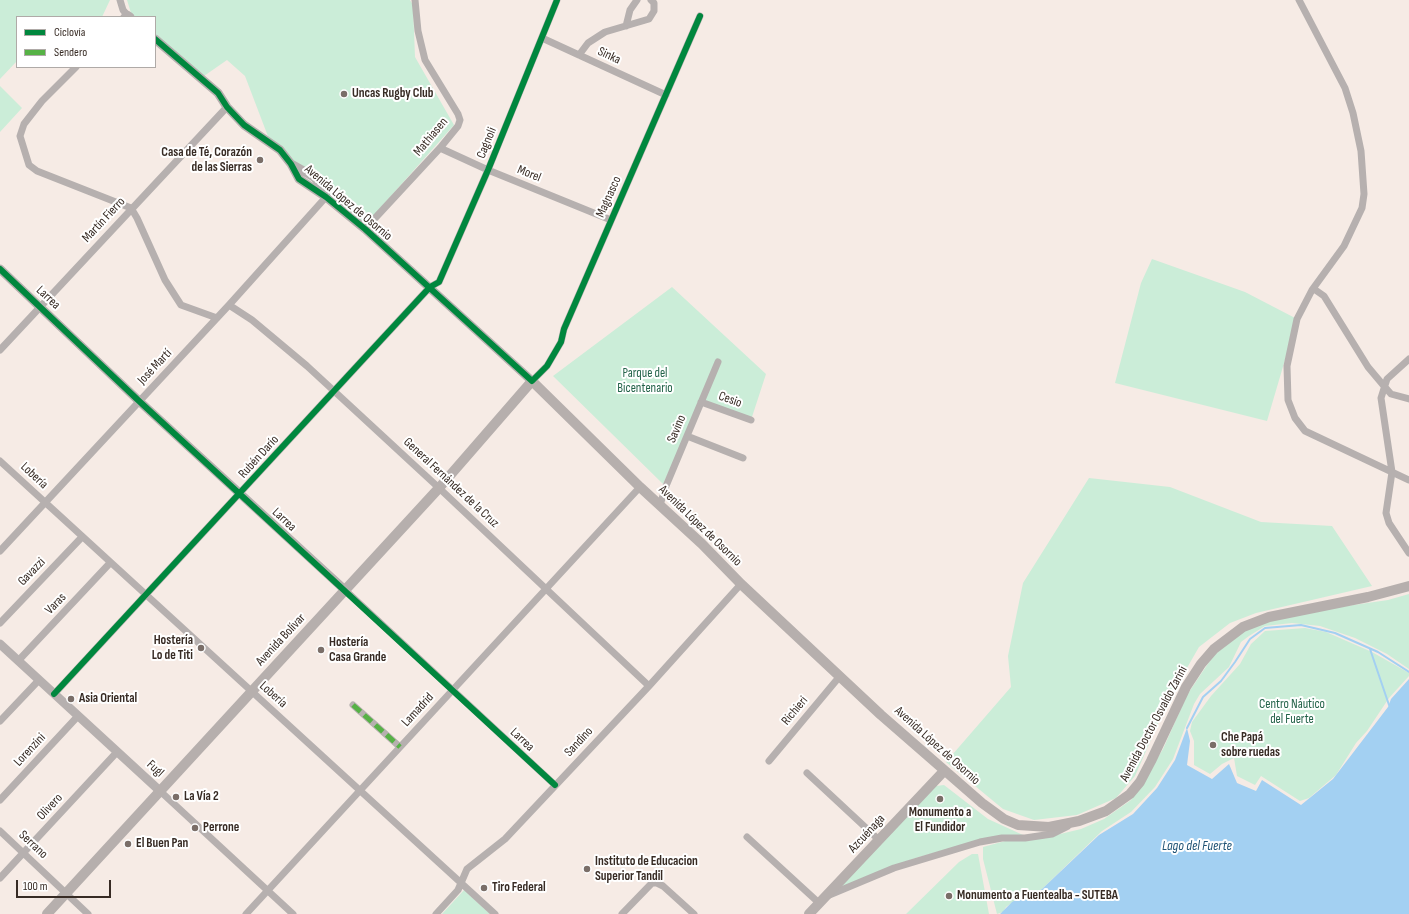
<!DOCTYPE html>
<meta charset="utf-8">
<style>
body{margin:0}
#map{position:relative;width:1409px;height:914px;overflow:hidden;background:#f6ebe5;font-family:"Sofia Sans Condensed",sans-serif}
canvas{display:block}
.legend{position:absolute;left:16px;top:16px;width:140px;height:52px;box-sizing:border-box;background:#fff;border:1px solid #afaaa7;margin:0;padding:5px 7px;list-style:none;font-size:12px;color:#372b24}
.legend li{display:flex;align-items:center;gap:8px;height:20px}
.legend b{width:20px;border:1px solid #afaaa7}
.scale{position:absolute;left:16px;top:880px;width:95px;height:18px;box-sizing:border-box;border:2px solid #372b24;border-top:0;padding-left:5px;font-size:12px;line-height:14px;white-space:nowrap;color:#372b24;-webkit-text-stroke:3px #fff;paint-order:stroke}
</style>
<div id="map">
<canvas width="1409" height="914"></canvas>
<ul class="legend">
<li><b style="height:5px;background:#00873e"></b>Ciclovía</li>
<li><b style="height:5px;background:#56b245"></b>Sendero</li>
</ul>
<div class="scale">100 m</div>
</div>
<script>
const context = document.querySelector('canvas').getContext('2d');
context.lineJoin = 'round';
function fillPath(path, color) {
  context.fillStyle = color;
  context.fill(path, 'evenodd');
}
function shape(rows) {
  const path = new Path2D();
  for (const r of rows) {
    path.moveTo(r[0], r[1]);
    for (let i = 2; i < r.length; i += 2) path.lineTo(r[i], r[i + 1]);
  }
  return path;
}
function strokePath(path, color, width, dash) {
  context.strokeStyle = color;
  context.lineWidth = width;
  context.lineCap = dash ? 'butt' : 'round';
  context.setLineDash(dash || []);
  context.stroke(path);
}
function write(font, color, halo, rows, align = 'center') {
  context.font = font + ' "Sofia Sans Condensed",sans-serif';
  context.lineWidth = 4;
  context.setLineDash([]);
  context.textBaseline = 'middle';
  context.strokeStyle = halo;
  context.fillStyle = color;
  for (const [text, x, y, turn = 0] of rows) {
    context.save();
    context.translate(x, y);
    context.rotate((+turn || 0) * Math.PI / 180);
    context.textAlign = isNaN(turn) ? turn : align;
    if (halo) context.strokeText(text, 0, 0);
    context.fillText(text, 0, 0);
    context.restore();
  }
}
fillPath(shape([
 [0,0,110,0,102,17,17,17,17,61,0,79],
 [127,0,410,0,413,5,415,57,454,125,367,223,364,223,348,215,269,139,245,76,227,60,204,76,155,34,155,17,135,17,131,13],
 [0,86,22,108,0,132],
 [1152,259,1245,292,1297,319,1267,421,1115,383,1141,283],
 [672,287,766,374,751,420,701,402,663,484,553,376],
 [1089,478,1170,487,1261,522,1332,526,1372,586,1256,613,1230,623,1199,647,1168,701,1135,776,1116,798,1077,815,1034,820,1003,809,946,762,1011,687,1008,656,1023,583],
 [1409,594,1409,669,1387,654,1355,638,1320,626,1292,623,1265,626,1249,636,1241,642,1229,667,1200,694,1194,704,1173,759,1155,787,1131,812,1102,831,1042,889,1030,897,1017,899,1006,907,1003,912,997,914,983,859,983,847,1005,841,1052,836,1081,829,1104,819,1131,800,1163,749,1187,695,1203,671,1214,655,1246,630,1260,623,1333,608,1388,600],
 [1305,628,1326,632,1372,652,1409,673,1409,676,1389,698,1367,731,1356,743,1336,775,1309,798,1300,801,1261,776,1255,785,1237,776,1234,758,1222,764,1210,774,1194,765,1194,741,1190,731,1192,722,1211,696,1240,664,1251,644,1265,631],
 [944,785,988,819,1023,835,952,848,919,857,901,863,836,891,936,786],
 [972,854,978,854,989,914,906,914,959,862],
 [464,890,490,914,442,914]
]), '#cbedd8');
fillPath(shape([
 [1409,679,1409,914,1000,914,1012,902,1017,899,1030,897,1042,889,1099,835,1133,814,1157,788,1175,760,1187,728,1190,741,1187,765,1212,779,1229,764,1237,783,1256,791,1262,780,1301,805,1333,779,1388,707,1391,699]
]), '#a3d0f2');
strokePath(shape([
 [1370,649,1389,705],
 [1187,728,1203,697,1221,681,1235,662,1250,639,1265,628,1301,625,1335,633,1378,652,1409,672]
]), '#a3d0f2', 2);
strokePath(shape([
 [120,0,123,10,127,15,124,17],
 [1299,0,1345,88,1353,113,1361,151,1364,194,1362,208,1344,246,1312,290,1297,319,1287,366,1288,400,1295,418,1305,431,1409,480],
 [626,26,630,10,637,0],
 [542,38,666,95],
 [579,55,588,43,605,32,649,19,654,11,654,3,651,0],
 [76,67,42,101,24,124,20,136,29,165,37,171,131,208,137,218,165,280,181,305,217,318],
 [440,148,488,170,611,220],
 [365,229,440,148,458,126,460,120,458,114,425,60,418,31,415,0],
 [1314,289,1324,296,1368,367,1384,386,1391,394,1409,399],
 [229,305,252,320,307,366,439,488,649,686],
 [0,350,227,107],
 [1409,359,1387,379,1381,398,1392,472,1386,513,1389,523,1409,553],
 [532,381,547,366,561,342,564,329,700,16],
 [701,402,751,420],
 [687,436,743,458],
 [0,461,495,914],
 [660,505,666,486,718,362],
 [0,551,229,305,326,197],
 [345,590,555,785],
 [0,623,82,537],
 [18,661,110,563],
 [54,694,430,287,439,282,488,170,557,0],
 [353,705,400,747],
 [0,721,39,680],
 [769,761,840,676],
 [807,773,879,840],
 [160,791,293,914],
 [0,800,78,716],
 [0,831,88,914],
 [747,837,819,903],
 [0,878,117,752],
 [827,896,894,868,980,842,1002,838,1025,838,1052,834,1068,826],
 [246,914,640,487],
 [436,914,458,890,467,869,505,839,649,686,741,584],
 [622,914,652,883,657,883,663,886,694,914]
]), '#b6b0af', 7);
strokePath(shape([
 [127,15,130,17],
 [155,39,218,93,227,107,244,125,280,150,291,164,299,179,326,197,365,229,532,381],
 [291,164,314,177,321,185,326,197],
 [0,269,139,401,345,590],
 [0,644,160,791]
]), '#b6b0af', 9);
strokePath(shape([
 [47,914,439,488,532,381,640,487,702,544,741,584,881,715,982,803,1004,819,1018,825,1049,827,1079,821,1106,811,1130,794,1140,782,1151,761,1186,687,1201,664,1214,649,1243,627,1269,617,1368,597,1409,586],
 [809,914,944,771]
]), '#b6afad', 10);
strokePath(shape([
 [353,705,400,747]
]), '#56b245', 5, [10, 5]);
strokePath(shape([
 [155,39,218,93,227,107,244,125,280,150,291,164,299,179,326,197,365,229,532,381,547,366,561,342,564,329,700,16],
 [0,269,139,401,555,785],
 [54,694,430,287,439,282,488,170,557,0]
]), '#00873e', 6);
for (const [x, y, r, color] of [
 [344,94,4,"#7a6e68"],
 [260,160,4,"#7a6e68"],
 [201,648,4,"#7a6e68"],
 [321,650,4,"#7a6e68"],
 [71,699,4,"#7a6e68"],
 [1213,745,4,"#7a6e68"],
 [176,797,4,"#7a6e68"],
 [940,799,4,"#7a6e68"],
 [195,828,4,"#7a6e68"],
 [128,844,4,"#7a6e68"],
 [587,869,4,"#7a6e68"],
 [484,888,4,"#7a6e68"],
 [949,896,4,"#7a6e68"]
]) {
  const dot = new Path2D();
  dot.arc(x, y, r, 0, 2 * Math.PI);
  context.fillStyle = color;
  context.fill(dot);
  strokePath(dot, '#fff', 1.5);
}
write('13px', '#372b24', '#fff', [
 ["Sinka",609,56,25],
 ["Mathiasen",431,137,-50],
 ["Cagnoli",487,143,-68],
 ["Morel",529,174,22],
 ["Magnasco",609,197,-66],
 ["Avenida López de Osornio",348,203,40],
 ["Martín Fierro",104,220,-47],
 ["Larrea",48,298,43],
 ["José Martí",155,367,-47],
 ["Cesio",730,400,20],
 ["Savino",677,429,-67],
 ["Rubén Darío",259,457,-48],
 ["Lobería",34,476,43],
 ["General Fernández de la Cruz",451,483,43],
 ["Larrea",284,520,43],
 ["Avenida López de Osornio",700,526,44],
 ["Gavazzi",32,572,-46],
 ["Varas",56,604,-46],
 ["Avenida Bolívar",281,640,-47],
 ["Lobería",273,695,42],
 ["Lamadrid",418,710,-47],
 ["Richieri",795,711,-50],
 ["Avenida Doctor Osvaldo Zarini",1154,724,-62],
 ["Larrea",522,740,43],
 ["Sandino",579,742,-47],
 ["Avenida López de Osornio",937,746,42],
 ["Lorenzini",30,750,-47],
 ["Fugl",155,769,43],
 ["Olivero",50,807,-47],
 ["Azcuénaga",867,834,-47],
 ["Serrano",33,845,43]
]);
write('bold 13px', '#372b24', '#fff', [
 ["Uncas Rugby Club",352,94],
 ["Casa de Té, Corazón",252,153,"right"],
 ["de las Sierras",252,168,"right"],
 ["Hostería",193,641,"right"],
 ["Lo de Titi",193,656,"right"],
 ["Hostería",329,643],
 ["Casa Grande",329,658],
 ["Asia Oriental",79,699],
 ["Che Papá",1221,738],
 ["sobre ruedas",1221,753],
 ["La Vía 2",184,797],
 ["Monumento a",940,813,"center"],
 ["El Fundidor",940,828,"center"],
 ["Perrone",203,828],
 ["El Buen Pan",136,844],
 ["Instituto de Educacion",595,862],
 ["Superior Tandil",595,877],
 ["Tiro Federal",492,888],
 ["Monumento a Fuentealba - SUTEBA",957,896]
], 'left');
write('13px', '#226248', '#fff', [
 ["Parque del",645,374],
 ["Bicentenario",645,389],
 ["Centro Náutico",1292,705],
 ["del Fuerte",1292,720]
]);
write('italic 14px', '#1e5274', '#fff', [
 ["Lago del Fuerte",1197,846]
]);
</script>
